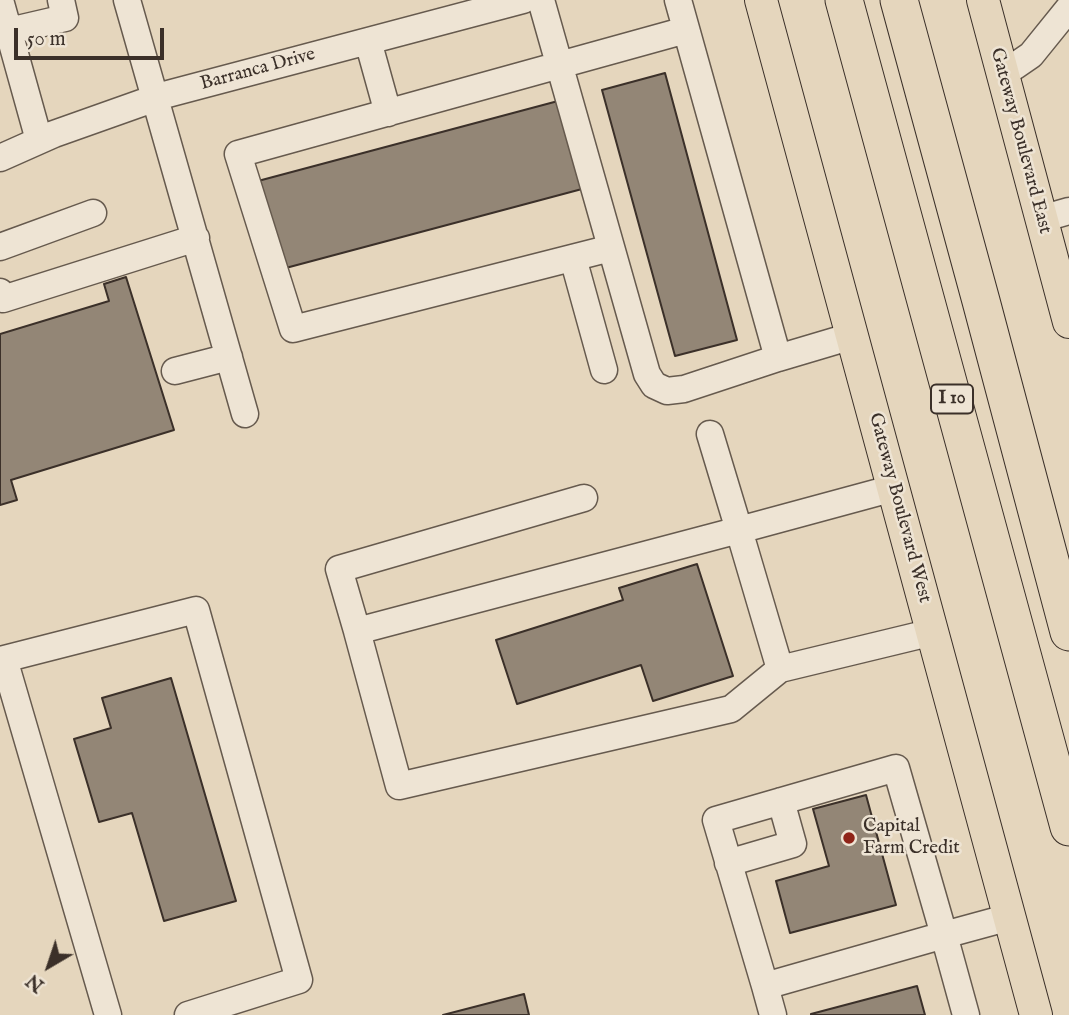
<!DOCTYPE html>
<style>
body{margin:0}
#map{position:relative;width:1069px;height:1015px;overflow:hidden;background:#e5d6bd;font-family:"IM FELL English",serif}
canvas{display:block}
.north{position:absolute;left:14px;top:931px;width:70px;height:70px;-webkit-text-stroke:5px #eee4d4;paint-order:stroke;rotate:219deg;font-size:19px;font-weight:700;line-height:28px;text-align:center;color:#3b3029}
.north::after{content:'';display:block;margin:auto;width:24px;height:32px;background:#3b3029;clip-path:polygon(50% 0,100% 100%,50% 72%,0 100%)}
.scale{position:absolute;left:14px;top:28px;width:150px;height:32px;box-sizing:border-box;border:4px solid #3b3029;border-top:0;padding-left:9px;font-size:21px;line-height:24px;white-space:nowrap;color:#3b3029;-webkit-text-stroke:5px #eee4d4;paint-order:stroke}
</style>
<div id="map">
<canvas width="1069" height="1015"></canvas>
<div class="north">N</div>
<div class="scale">50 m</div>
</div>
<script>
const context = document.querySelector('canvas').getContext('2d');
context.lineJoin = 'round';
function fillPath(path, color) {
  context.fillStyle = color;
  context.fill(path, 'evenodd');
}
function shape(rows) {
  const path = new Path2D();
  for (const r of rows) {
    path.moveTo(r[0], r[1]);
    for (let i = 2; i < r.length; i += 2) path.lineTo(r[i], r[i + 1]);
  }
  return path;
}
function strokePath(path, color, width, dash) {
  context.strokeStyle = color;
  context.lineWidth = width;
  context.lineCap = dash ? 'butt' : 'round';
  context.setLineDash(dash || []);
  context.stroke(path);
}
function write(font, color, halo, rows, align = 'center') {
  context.font = font + ' "IM FELL English",serif';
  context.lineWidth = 5;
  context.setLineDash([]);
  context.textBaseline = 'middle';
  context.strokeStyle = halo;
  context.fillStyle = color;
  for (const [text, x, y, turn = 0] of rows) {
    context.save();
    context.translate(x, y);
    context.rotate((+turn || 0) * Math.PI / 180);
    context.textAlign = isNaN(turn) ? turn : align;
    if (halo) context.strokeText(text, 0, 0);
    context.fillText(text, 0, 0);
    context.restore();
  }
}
const building = shape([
 [665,73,737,340,675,356,602,90,665,73],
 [558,101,582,189,282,269,258,181,558,101],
 [126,277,174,430,11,480,17,500,0,505,0,334,109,301,104,284,126,277],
 [697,564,733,676,653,701,641,665,517,704,496,640,623,600,619,588,697,564],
 [171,678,236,901,164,921,132,813,99,822,74,739,111,728,102,698,171,678],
 [866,795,896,905,790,933,776,881,829,866,813,809,866,795],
 [917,986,925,1015,811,1015,811,1014,917,986],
 [524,994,529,1015,443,1015,524,994]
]);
fillPath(building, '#938676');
strokePath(building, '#3b3029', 2);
const minor = shape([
 [0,0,39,140],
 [127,0,245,414],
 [541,0,647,374,654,385,667,391,684,389,778,358],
 [678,0,778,358,852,336],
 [9,31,65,18,61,0],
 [368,41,388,113],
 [1001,73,1015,66,1031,55,1069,8],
 [0,158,54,134,164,95,523,0],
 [1041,219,1069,211],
 [0,247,93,213],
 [611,248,293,329,238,154,686,30],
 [573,258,604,370],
 [0,292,3,299,196,238],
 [175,371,229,357],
 [710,434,739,530,357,631,399,786,731,709,780,669],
 [894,488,739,530,780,669,933,632],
 [357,631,339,569,584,498],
 [728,863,793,844,781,801],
 [765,986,716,820,896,768,944,935,1010,917],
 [108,1015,4,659,196,610,299,980,188,1015],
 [773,1015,765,986,944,935,966,1015]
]);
const major = shape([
 [761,0,1036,1015],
 [983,0,1069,322]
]);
const highway = shape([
 [844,0,1069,827],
 [899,0,981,301,1069,632]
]);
strokePath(minor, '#665a4e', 29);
strokePath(major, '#3b3029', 34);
strokePath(highway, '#3b3029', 39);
strokePath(minor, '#eee4d4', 26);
strokePath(major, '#e5d6bd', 32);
strokePath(highway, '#e5d6bd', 37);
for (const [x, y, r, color] of [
 [849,838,7,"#8f2418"]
]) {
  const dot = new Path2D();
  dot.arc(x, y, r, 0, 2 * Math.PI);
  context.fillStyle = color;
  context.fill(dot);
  strokePath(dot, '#eee4d4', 2.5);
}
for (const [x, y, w] of [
 [952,399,42]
]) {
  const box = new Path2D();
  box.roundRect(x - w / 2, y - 14.5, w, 29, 5);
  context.fillStyle = '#eee4d4';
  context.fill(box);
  strokePath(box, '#3b3029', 2);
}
write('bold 18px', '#3b3029', null, [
 ["I 10",952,399]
]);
write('19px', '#3b3029', '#eee4d4', [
 ["Barranca Drive",258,70,-15],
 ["Gateway Boulevard East",1020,141,75],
 ["Gateway Boulevard West",899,508,75]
]);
write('19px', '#3b3029', '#eee4d4', [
 ["Capital",863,827],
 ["Farm Credit",863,849]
], 'left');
</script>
